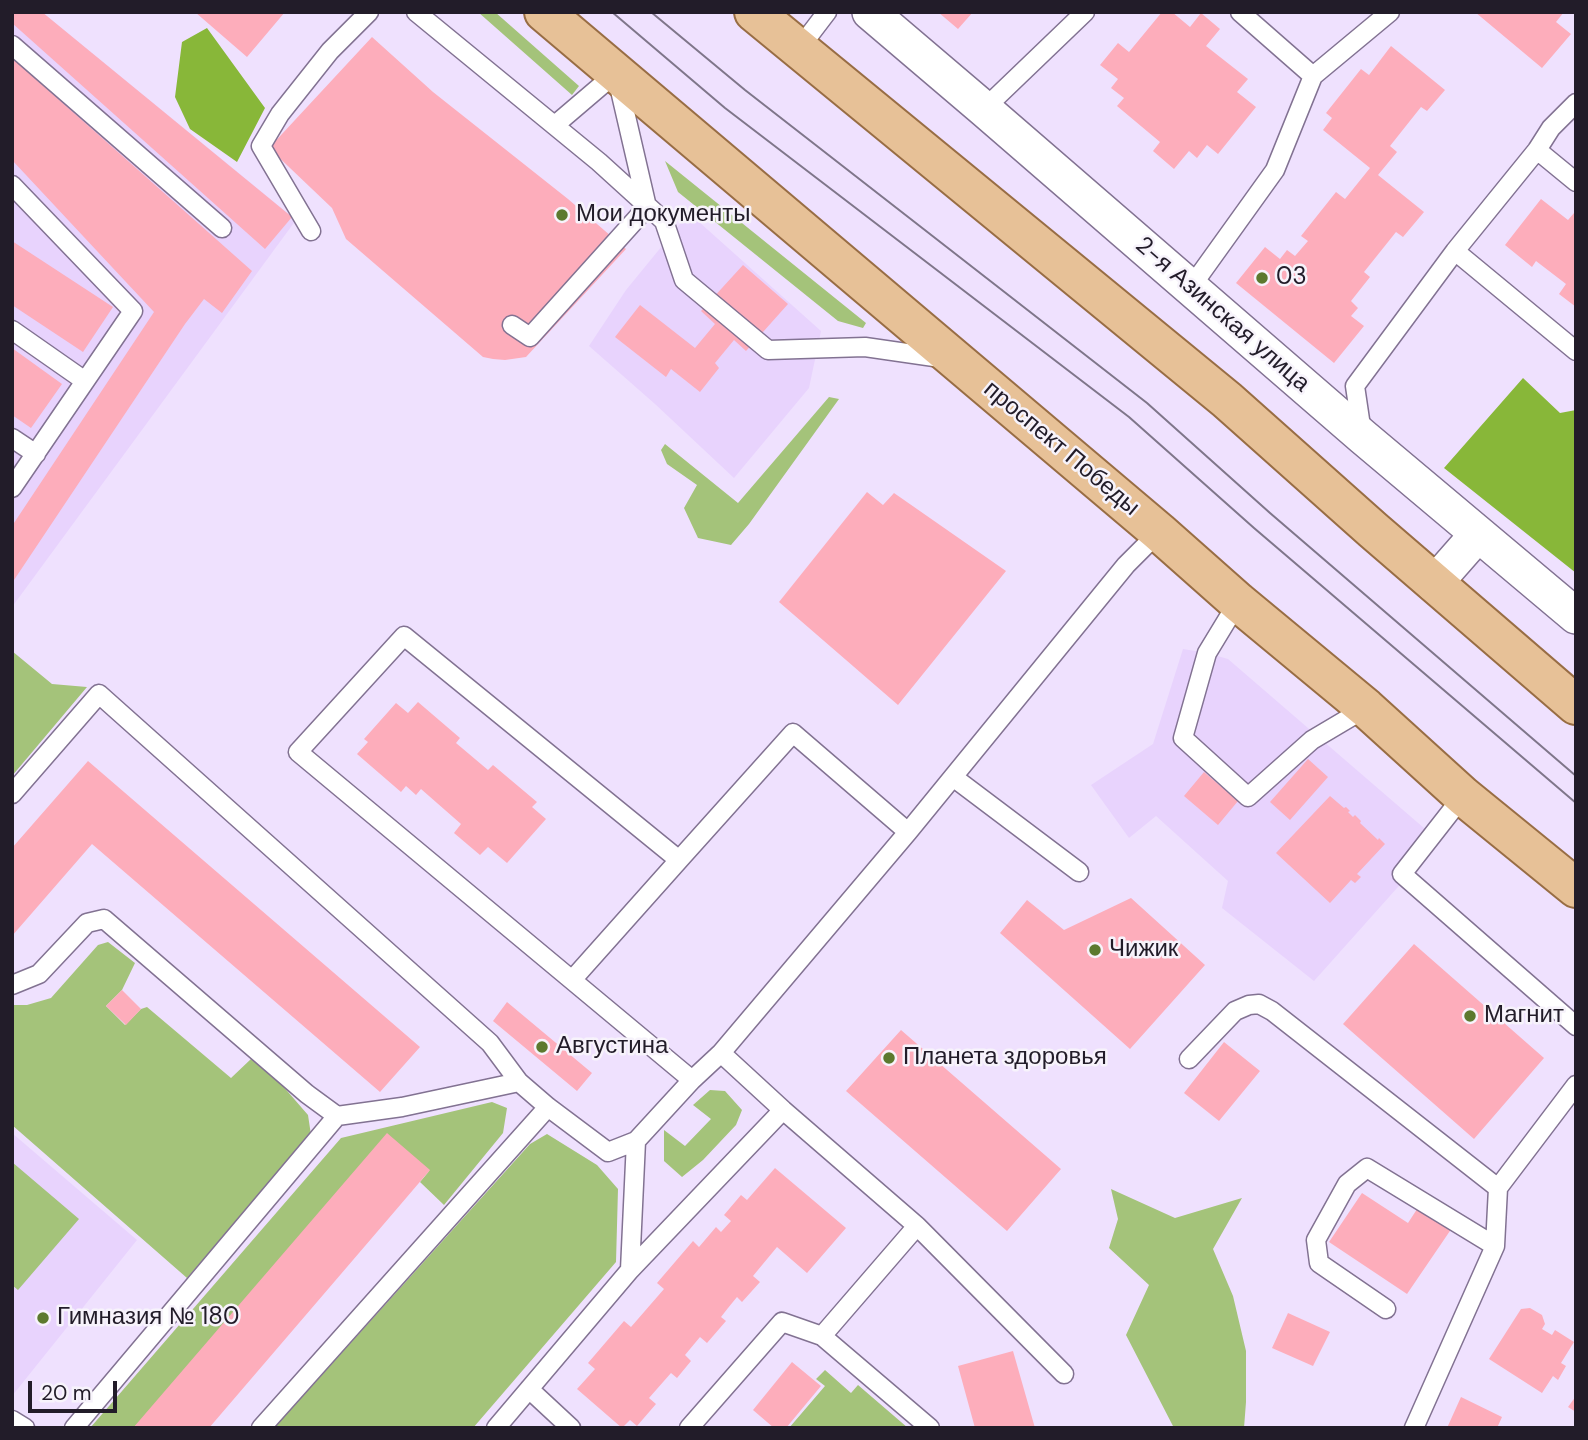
<!DOCTYPE html>
<meta charset="utf-8">
<style>
body{margin:0}
#map{position:relative;width:1588px;height:1440px;overflow:hidden;background:#efe1fe;font-family:"DM Sans",sans-serif}
canvas{display:block}
.frame{position:absolute;inset:0;border:14px solid #221c29;pointer-events:none}
.scale{position:absolute;left:28px;top:1381px;width:89px;height:32px;box-sizing:border-box;border:4px solid #221c29;border-top:0;padding-left:9px;font-size:21px;line-height:24px;white-space:nowrap;color:#221c29;-webkit-text-stroke:5px #f7f3fb;paint-order:stroke}
</style>
<div id="map">
<canvas width="1588" height="1440"></canvas>
<div class="frame"></div>
<div class="scale">20 m</div>
</div>
<script>
const context = document.querySelector('canvas').getContext('2d');
context.lineJoin = 'round';
function fillPath(path, color) {
  context.fillStyle = color;
  context.fill(path, 'evenodd');
}
function shape(rows) {
  const path = new Path2D();
  for (const r of rows) {
    path.moveTo(r[0], r[1]);
    for (let i = 2; i < r.length; i += 2) path.lineTo(r[i], r[i + 1]);
  }
  return path;
}
function strokePath(path, color, width, dash) {
  context.strokeStyle = color;
  context.lineWidth = width;
  context.lineCap = dash ? 'butt' : 'round';
  context.setLineDash(dash || []);
  context.stroke(path);
}
function write(font, color, halo, rows, align = 'center') {
  context.font = font + ' "DM Sans",sans-serif';
  context.lineWidth = 5;
  context.setLineDash([]);
  context.textBaseline = 'middle';
  context.strokeStyle = halo;
  context.fillStyle = color;
  for (const [text, x, y, turn = 0] of rows) {
    context.save();
    context.translate(x, y);
    context.rotate((+turn || 0) * Math.PI / 180);
    context.textAlign = isNaN(turn) ? turn : align;
    if (halo) context.strokeText(text, 0, 0);
    context.fillText(text, 0, 0);
    context.restore();
  }
}
fillPath(shape([
 [12,12,42,12,296,220,12,607],
 [689,213,821,331,809,388,734,478,655,404,589,346,626,290],
 [1183,649,1207,653,1228,659,1439,841,1314,981,1222,908,1228,881,1156,816,1129,838,1091,785,1153,744],
 [12,1133,137,1240,12,1396]
]), '#e8d3fd');
fillPath(shape([
 [478,12,495,12,579,86,572,95],
 [665,161,866,323,863,328,838,321,678,192],
 [829,397,839,399,749,524,731,545,698,538,684,508,697,485,667,464,661,450,665,444,738,503],
 [12,651,52,684,87,687,12,776],
 [108,942,135,963,122,990,106,1006,125,1025,141,1009,147,1007,231,1078,251,1059,282,1085,308,1115,311,1135,187,1278,12,1125,12,1005,27,1005,51,998,98,945],
 [710,1090,725,1091,742,1110,736,1125,703,1160,682,1177,664,1161,664,1130,685,1146,711,1119,693,1105],
 [492,1102,507,1108,503,1133,444,1205,420,1182,430,1170,133,1428,90,1428,341,1138],
 [547,1134,597,1165,618,1189,616,1262,473,1428,274,1428,530,1144],
 [12,1162,79,1219,18,1290,12,1285],
 [1111,1189,1175,1218,1242,1198,1213,1249,1233,1296,1246,1351,1246,1402,1244,1428,1174,1428,1126,1335,1149,1285,1109,1248,1118,1219],
 [825,1370,851,1393,858,1385,908,1428,789,1428,825,1386,816,1379]
]), '#a4c37a');
fillPath(shape([
 [207,28,265,108,237,162,190,129,175,97,182,42],
 [1523,378,1560,413,1576,410,1576,573,1444,468]
]), '#88b739');
fillPath(shape([
 [12,12,42,12,292,217,265,249,12,23],
 [195,12,285,12,247,57],
 [938,12,973,12,958,29],
 [1162,12,1172,12,1190,27,1201,13,1220,29,1206,46,1248,79,1237,92,1256,107,1218,154,1207,145,1197,158,1189,151,1174,169,1153,151,1160,142,1117,106,1124,98,1111,88,1118,79,1100,65,1118,43,1129,52],
 [1475,12,1564,12,1556,22,1571,34,1542,68],
 [372,37,433,92,568,199,626,249,526,357,505,360,493,359,483,357,346,239,332,208,269,148],
 [1391,46,1445,90,1427,111,1421,107,1390,146,1397,152,1378,175,1424,212,1403,237,1396,232,1364,272,1370,277,1351,301,1358,308,1351,316,1364,326,1334,363,1236,283,1265,247,1280,259,1287,250,1295,256,1308,241,1301,236,1336,192,1345,199,1370,168,1323,130,1332,118,1326,113,1361,69,1369,75],
 [12,58,252,271,222,313,204,299,185,324,12,583,12,526,154,312,12,160],
 [1541,199,1568,220,1574,213,1576,214,1576,307,1559,294,1566,284,1536,261,1532,267,1505,245],
 [12,241,113,307,83,352,12,305],
 [743,265,788,304,746,351,734,340,715,363,719,368,700,392,671,369,666,377,615,337,640,305,695,348,715,324,701,311],
 [12,348,62,384,31,428,12,415],
 [867,492,883,505,894,493,1006,571,898,705,779,602],
 [418,702,460,738,456,743,488,770,493,765,537,802,532,807,546,819,507,863,488,847,480,855,454,833,461,824,421,789,416,795,406,786,401,792,357,754,368,742,364,739,396,703,408,713],
 [1308,759,1328,777,1290,820,1270,802],
 [88,761,420,1047,380,1092,92,844,12,936,12,848],
 [1204,772,1238,801,1218,825,1184,796],
 [1330,796,1344,808,1346,807,1350,811,1348,812,1353,817,1355,815,1361,821,1360,823,1378,840,1379,838,1385,844,1357,874,1361,877,1355,883,1351,880,1330,903,1276,853],
 [1131,898,1205,965,1130,1049,1000,933,1027,900,1064,930],
 [1414,944,1544,1058,1474,1139,1343,1024],
 [122,990,141,1009,126,1025,106,1006],
 [507,1002,592,1073,577,1091,493,1021],
 [901,1030,1061,1169,1007,1231,846,1091],
 [1224,1042,1260,1071,1219,1121,1184,1093],
 [387,1133,430,1170,395,1211,209,1428,133,1428],
 [775,1168,846,1228,807,1273,777,1247,753,1276,760,1282,742,1302,737,1297,728,1308,721,1317,726,1321,707,1343,700,1337,685,1355,691,1361,677,1378,671,1373,649,1398,656,1404,637,1426,630,1420,622,1428,577,1389,595,1369,588,1363,624,1321,631,1327,664,1289,657,1283,693,1241,699,1247,716,1227,721,1232,731,1221,724,1215,741,1195,747,1200],
 [1362,1193,1408,1223,1421,1203,1454,1225,1407,1294,1329,1242],
 [1530,1308,1542,1315,1545,1324,1542,1329,1552,1335,1555,1330,1574,1342,1561,1363,1566,1366,1558,1380,1553,1376,1542,1393,1489,1359,1521,1309],
 [1288,1313,1330,1332,1313,1366,1272,1348],
 [1013,1351,1035,1428,975,1428,958,1366],
 [792,1362,821,1386,786,1428,774,1428,753,1410],
 [1576,1396,1576,1412,1568,1407],
 [1461,1397,1502,1417,1497,1428,1447,1428]
]), '#fdadbb');
const lane = shape([
 [416,12,599,162,664,221,684,280,768,350,865,347,941,358],
 [1240,12,1313,76,1390,12],
 [12,45,222,228],
 [798,50,827,12],
 [984,109,1085,12],
 [555,125,616,73,647,207],
 [1537,150,1576,182],
 [12,185,133,311,12,488],
 [311,231,261,146,280,114,330,51,369,12],
 [1455,251,1537,150,1551,128,1576,103],
 [1191,287,1275,170,1313,76],
 [512,325,530,337,647,207],
 [12,330,85,381],
 [1362,433,1355,386,1455,251,1576,351],
 [12,438,36,454],
 [1238,602,1207,653,1183,738,1248,797,1312,740,1366,708],
 [953,777,1079,872],
 [12,794,99,694,490,1043,519,1082,548,1107,608,1152,636,1141,692,1080,721,1053,908,832,1126,565,1159,532],
 [1463,796,1402,874,1576,1026],
 [572,980,679,860],
 [12,985,39,974,87,923,104,919,307,1094,337,1116,402,1107,519,1082],
 [1189,1059,1235,1011,1249,1005,1259,1004,1272,1011,1498,1188,1576,1085],
 [692,1080,298,752,404,636,679,860,793,733,908,832],
 [917,1226,1064,1374],
 [630,1270,783,1110],
 [1386,1309,1319,1263,1316,1240,1347,1184,1367,1168,1495,1246],
 [822,1336,930,1428],
 [529,1389,571,1428],
 [12,1420,25,1428],
 [74,1428,337,1116],
 [261,1428,548,1107],
 [496,1428,630,1270,636,1141],
 [689,1428,782,1322,822,1336,917,1226,783,1110,721,1053],
 [1414,1428,1495,1246,1498,1188]
]);
const street = shape([
 [870,12,984,109,1363,437,1576,616],
 [1434,584,1478,534]
]);
const primary = shape([
 [544,12,1159,532,1238,602,1366,708,1463,796,1576,888],
 [754,12,1227,400,1373,530,1576,705]
]);
strokePath(lane, '#827292', 21);
strokePath(street, '#827292', 38);
strokePath(primary, '#986d44', 42);
strokePath(lane, '#fff', 18);
strokePath(street, '#fff', 35);
strokePath(primary, '#e7c197', 38);
strokePath(shape([
 [612,12,725,108,1129,417,1254,528,1576,803],
 [651,12,745,90,1147,403,1270,513,1576,776]
]), '#7f768a', 2);
for (const [x, y, r, color] of [
 [562,215,7,"#5c792e"],
 [1262,278,7,"#5c792e"],
 [1095,950,7,"#5c792e"],
 [1470,1016,7,"#5c792e"],
 [542,1047,7,"#5c792e"],
 [889,1058,7,"#5c792e"],
 [43,1318,7,"#5c792e"]
]) {
  const dot = new Path2D();
  dot.arc(x, y, r, 0, 2 * Math.PI);
  context.fillStyle = color;
  context.fill(dot);
  strokePath(dot, '#f7f3fb', 2.5);
}
write('24px', '#221c29', '#f7f3fb', [
 ["Мои документы",576,215],
 ["03",1276,278],
 ["Чижик",1109,950],
 ["Магнит",1484,1016],
 ["Августина",556,1047],
 ["Планета здоровья",903,1058],
 ["Гимназия № 180",57,1318]
], 'left');
write('24px', '#221c29', '#f7f3fb', [
 ["2-я Азинская улица",1222,315,41],
 ["проспект Победы",1061,449,40]
]);
</script>
